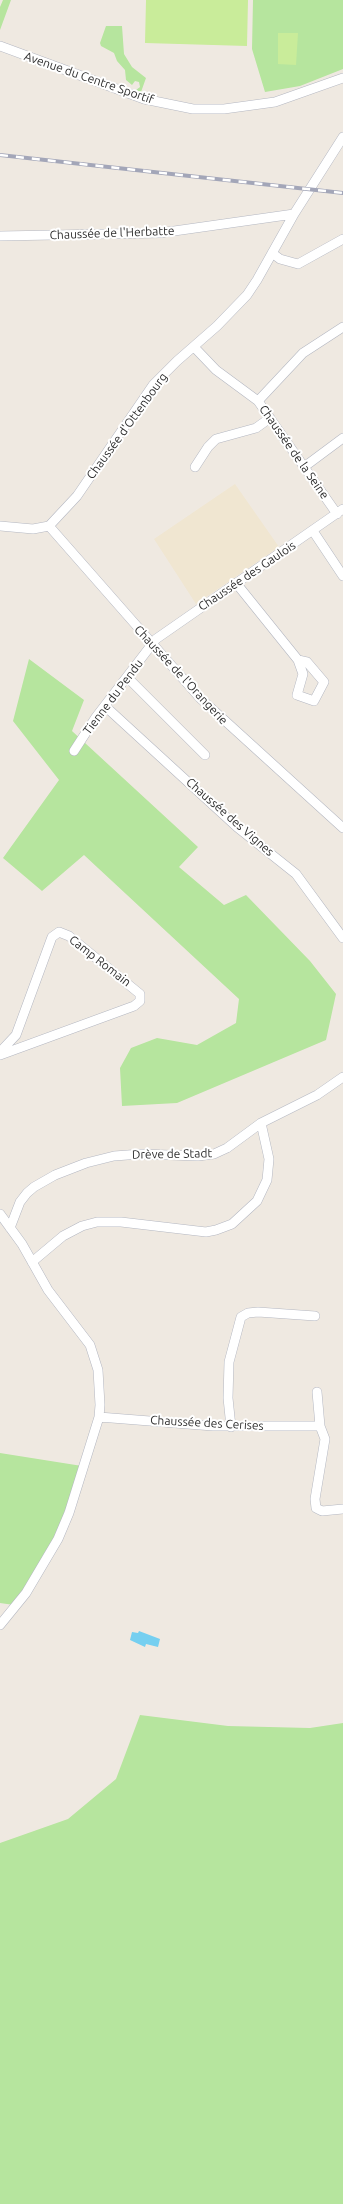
<!DOCTYPE html>
<meta charset="utf-8">
<style>
body{margin:0}
canvas{display:block;background:#efe9e1}
</style>
<canvas width="343" height="2204"></canvas>
<script>
const context = document.querySelector('canvas').getContext('2d');
context.lineJoin = 'round';
function fillPath(path, color) {
  context.fillStyle = color;
  context.fill(path, 'evenodd');
}
function shape(rows) {
  const path = new Path2D();
  for (const r of rows) {
    path.moveTo(r[0], r[1]);
    for (let i = 2; i < r.length; i += 2) path.lineTo(r[i], r[i + 1]);
  }
  return path;
}
function strokePath(path, color, width, dash) {
  context.strokeStyle = color;
  context.lineWidth = width;
  context.lineCap = dash ? 'butt' : 'round';
  context.setLineDash(dash || []);
  context.stroke(path);
}
function write(font, color, halo, rows, align = 'center') {
  context.font = font + ' Ubuntu,sans-serif';
  context.lineWidth = 4;
  context.setLineDash([]);
  context.textBaseline = 'middle';
  context.strokeStyle = halo;
  context.fillStyle = color;
  for (const [text, x, y, turn = 0] of rows) {
    context.save();
    context.translate(x, y);
    context.rotate((+turn || 0) * Math.PI / 180);
    context.textAlign = isNaN(turn) ? turn : align;
    if (halo) context.strokeText(text, 0, 0);
    context.fillText(text, 0, 0);
    context.restore();
  }
}
fillPath(shape([
 [235,484,279,547,196,604,154,539]
]), '#f0e6d1');
fillPath(shape([
 [3,0,11,0,0,30,0,7],
 [253,0,343,0,343,69,300,86,265,92,252,49],
 [106,26,122,26,124,54,132,67,146,78,141,92,136,90,140,87,139,82,135,81,132,85,126,80,125,70,117,61,114,53,101,46,100,43],
 [29,659,84,700,72,731,198,847,179,867,224,905,246,895,310,961,336,994,326,1040,177,1103,122,1106,120,1068,131,1048,157,1038,197,1045,236,1023,239,999,84,855,42,891,3,858,59,780,13,721],
 [0,1453,82,1466,67,1510,52,1543,14,1605,0,1603],
 [140,1715,228,1726,310,1728,343,1723,343,2204,0,2204,0,1843,68,1819,116,1779]
]), '#b6e59e');
fillPath(shape([
 [146,0,248,0,247,46,145,43],
 [278,33,298,33,296,65,278,64]
]), '#c9ec9a');
fillPath(shape([
 [139,1631,160,1639,158,1647,146,1644,145,1647,130,1640,132,1632,138,1633]
]), '#75cff0');
const minor = shape([
 [0,46,144,99,193,109,224,109,275,102,343,78],
 [0,236,160,233,294,214],
 [272,253,280,259,298,264,343,239],
 [194,347,216,370,258,401,337,514],
 [258,401,303,353,343,327],
 [195,467,208,447,216,439,256,428,270,418],
 [304,467,343,438],
 [0,526,33,529,49,526,77,496,153,385,177,361,217,326,247,295,257,280,294,214,343,137],
 [49,526,200,698,343,828],
 [313,531,343,576],
 [236,583,298,660,307,662,324,682,314,701,297,695,303,674,298,660],
 [127,677,205,755],
 [106,707,237,827,296,874,343,938],
 [74,751,96,717,156,639,343,509],
 [0,1052,16,1035,52,937,59,932,69,936,140,994,140,1001,134,1006,0,1055],
 [0,1214,22,1244,48,1290,90,1345,98,1370,100,1405,99,1417,69,1513,58,1539,26,1593,0,1625],
 [10,1228,20,1202,27,1193,34,1187,55,1175,86,1163,114,1156,141,1154,198,1156,214,1154,227,1148,261,1123,317,1095,343,1077],
 [32,1262,63,1236,82,1226,97,1222,121,1222,206,1232,216,1230,232,1224,257,1201,267,1180,269,1159,261,1123],
 [317,1392,320,1426],
 [99,1417,213,1426,320,1426,325,1439,315,1499,316,1508,322,1511,343,1509],
 [231,1427,228,1398,229,1362,241,1317,248,1313,258,1312,315,1316]
]);
strokePath(minor, '#b4b7c1', 10);
strokePath(minor, '#fff', 9);
const rail = shape([
 [0,155,343,193]
]);
strokePath(rail, '#a3a6b8', 4);
strokePath(rail, '#fff', 2.5, [8]);
write('12px', '#2e2e2e', '#fff', [
 ["Avenue du Centre Sportif",89,78,19],
 ["Chaussée de l'Herbatte",112,233,-2],
 ["Chaussée d'Ottenbourg",127,426,-54],
 ["Chaussée de la Seine",294,452,55],
 ["Chaussée des Gaulois",247,576,-34],
 ["Chaussée de l'Orangerie",181,675,47],
 ["Tienne du Pendu",113,697,-53],
 ["Chaussée des Vignes",230,817,41],
 ["Camp Romain",100,961,38],
 ["Drève de Stadt",172,1154,-1],
 ["Chaussée des Cerises",207,1423,3]
]);
</script>
